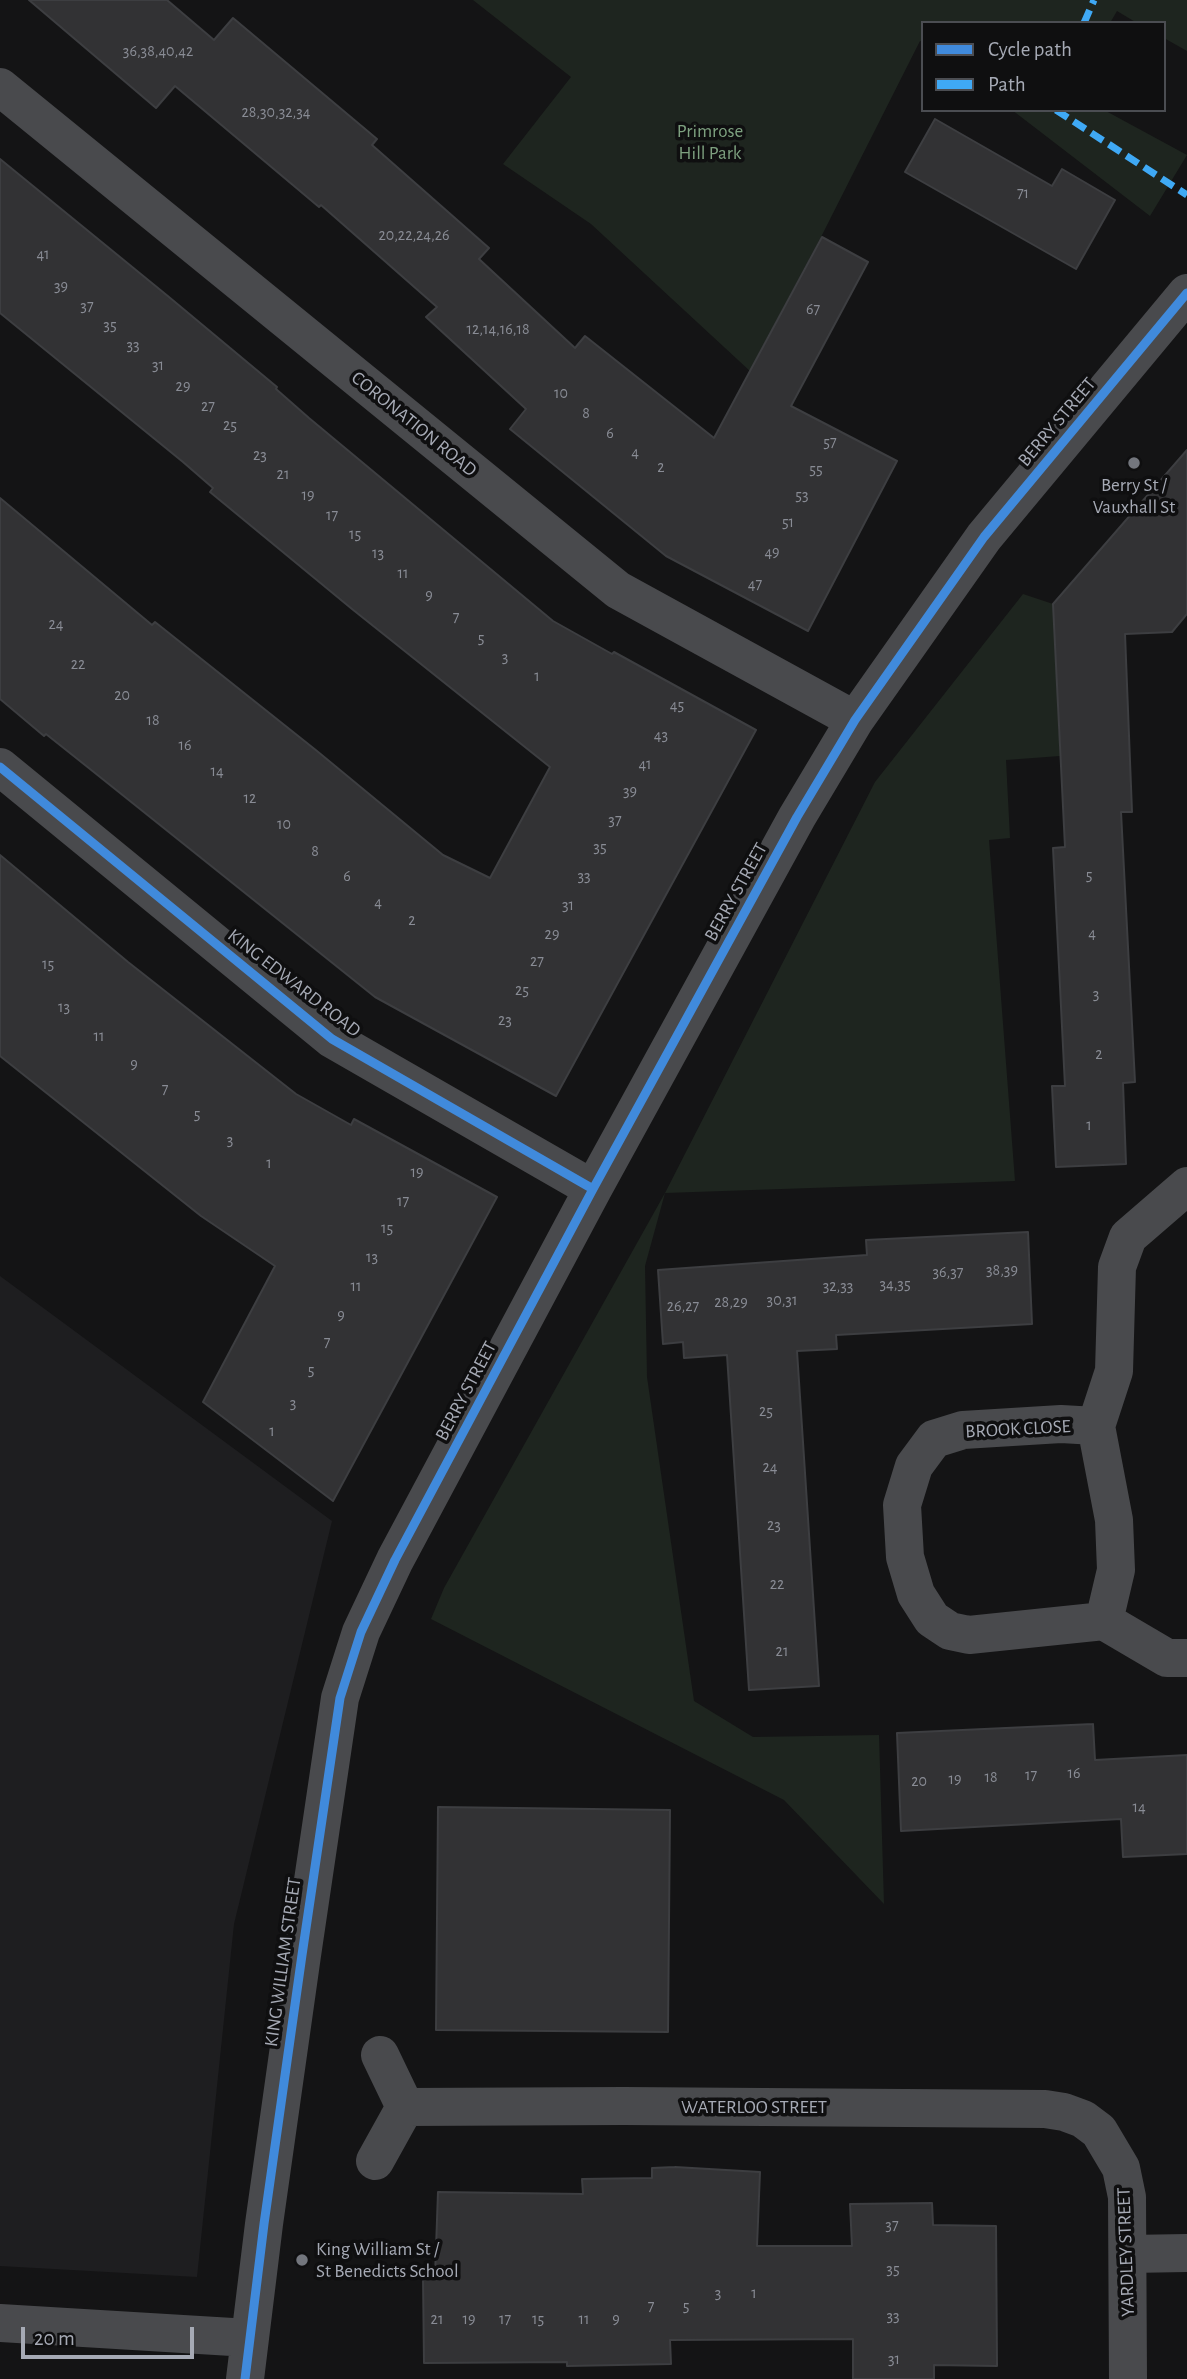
<!DOCTYPE html>
<style>
body{margin:0}
#map{position:relative;width:1187px;height:2379px;overflow:hidden;background:#141415;font-family:"Alegreya Sans",sans-serif}
canvas{display:block}
.legend{position:absolute;left:921px;top:21px;width:245px;height:91px;box-sizing:border-box;background:#0f0f10;border:2px solid #4b4d52;margin:0;padding:9px 12px;list-style:none;font-size:21px;color:#a6aab5}
.legend li{display:flex;align-items:center;gap:14px;height:35px}
.legend b{width:35px;border:2px solid #4b4d52}
.scale{position:absolute;left:21px;top:2327px;width:173px;height:32px;box-sizing:border-box;border:4px solid #a6aab5;border-top:0;padding-left:9px;font-size:21px;line-height:24px;white-space:nowrap;color:#a6aab5;-webkit-text-stroke:5px #0f0f10;paint-order:stroke}
</style>
<div id="map">
<canvas width="1187" height="2379"></canvas>
<ul class="legend">
<li><b style="height:9px;background:#408adc"></b>Cycle path</li>
<li><b style="height:9px;background:#3fa9f5"></b>Path</li>
</ul>
<div class="scale">20 m</div>
</div>
<script>
const context = document.querySelector('canvas').getContext('2d');
context.lineJoin = 'round';
function fillPath(path, color) {
  context.fillStyle = color;
  context.fill(path, 'evenodd');
}
function shape(rows) {
  const path = new Path2D();
  for (const r of rows) {
    path.moveTo(r[0], r[1]);
    for (let i = 2; i < r.length; i += 2) path.lineTo(r[i], r[i + 1]);
  }
  return path;
}
function strokePath(path, color, width, dash) {
  context.strokeStyle = color;
  context.lineWidth = width;
  context.lineCap = dash ? 'butt' : 'round';
  context.setLineDash(dash || []);
  context.stroke(path);
}
function write(font, color, halo, rows, align = 'center') {
  context.font = font + ' "Alegreya Sans",sans-serif';
  context.lineWidth = 7;
  context.setLineDash([]);
  context.textBaseline = 'middle';
  context.strokeStyle = halo;
  context.fillStyle = color;
  for (const [text, x, y, turn = 0] of rows) {
    context.save();
    context.translate(x, y);
    context.rotate((+turn || 0) * Math.PI / 180);
    context.textAlign = isNaN(turn) ? turn : align;
    if (halo) context.strokeText(text, 0, 0);
    context.fillText(text, 0, 0);
    context.restore();
  }
}
fillPath(shape([
 [0,1276,332,1521,234,1924,197,2277,0,2266]
]), '#1e1e20');
fillPath(shape([
 [473,0,1187,0,1187,51,1164,38,1164,23,1137,23,1117,11,1110,23,923,23,923,42,920,41,821,237,757,357,751,372,591,224,503,164,571,77],
 [1012,110,1104,110,1187,155,1150,216],
 [1023,594,1053,604,1060,756,1006,760,1010,838,989,840,1015,1181,665,1193,645,1266,647,1377,694,1701,753,1737,879,1735,884,1904,784,1800,431,1619,444,1588,665,1193,875,782]
]), '#1e251f');
const building = shape([
 [29,0,167,0,214,40,233,18,377,139,372,145,489,248,479,259,575,348,585,336,714,438,822,237,868,262,791,406,897,461,808,631,666,556,510,429,526,409,426,317,437,307,321,205,319,207,175,86,156,108,29,0],
 [935,119,1052,186,1062,169,1115,200,1076,269,905,172,935,119],
 [0,159,169,297,277,387,276,389,309,418,553,621,612,654,614,652,756,730,556,1096,375,997,90,769,46,734,44,736,0,699,0,498,152,625,155,622,317,751,443,855,490,878,550,767,352,609,210,492,213,488,183,462,0,313,0,159],
 [1187,450,1187,614,1172,632,1125,634,1132,812,1121,812,1135,1082,1123,1083,1126,1164,1056,1167,1052,1086,1065,1086,1053,848,1065,847,1053,604,1187,450],
 [0,855,128,962,296,1094,351,1125,354,1119,497,1197,333,1501,203,1402,275,1266,201,1216,0,1056,0,855],
 [1028,1232,1032,1324,836,1335,837,1349,797,1351,819,1686,749,1690,727,1355,684,1358,683,1342,663,1344,658,1270,867,1255,866,1240,1028,1232],
 [1093,1724,1095,1760,1187,1755,1187,1854,1123,1857,1121,1819,901,1831,897,1733,1093,1724],
 [438,1807,670,1810,668,2032,436,2030,438,1807],
 [675,2167,760,2172,757,2246,852,2246,850,2204,932,2203,933,2225,996,2226,997,2366,934,2365,934,2379,853,2379,853,2339,670,2340,671,2364,567,2366,567,2362,424,2363,423,2276,435,2276,438,2192,583,2194,582,2179,652,2178,652,2168,675,2167]
]);
fillPath(building, '#323234');
strokePath(building, '#3d3e41', 2);
strokePath(shape([
 [0,87,618,590,855,720],
 [0,767,332,1039,593,1189],
 [1096,1426,1061,1424,963,1430,934,1439,914,1466,902,1505,905,1557,916,1594,932,1619,950,1631,969,1635,1104,1621,1167,1658,1187,1658],
 [1104,1621,1116,1570,1114,1520,1096,1426,1114,1371,1117,1267,1128,1237,1187,1186],
 [405,2107,624,2106,1045,2109,1064,2112,1083,2119,1099,2131,1121,2168,1127,2197,1128,2379],
 [375,2161,405,2107,380,2055],
 [1129,2254,1187,2253],
 [0,2323,249,2338],
 [245,2379,264,2224,302,1955,340,1698,361,1632,395,1560,593,1189,797,817,855,720,984,537,1187,293]
]), '#494a4d', 38);
strokePath(shape([
 [1084,23,1094,0],
 [1056,110,1187,195]
]), '#3fa9f5', 7, [14, 7]);
strokePath(shape([
 [0,767,332,1039,593,1189],
 [245,2379,264,2224,302,1955,340,1698,361,1632,395,1560,593,1189,797,817,855,720,984,537,1187,293]
]), '#408adc', 9);
for (const [x, y, r, color] of [
 [1134,463,7,"#73767d"],
 [302,2260,7,"#73767d"]
]) {
  const dot = new Path2D();
  dot.arc(x, y, r, 0, 2 * Math.PI);
  context.fillStyle = color;
  context.fill(dot);
  strokePath(dot, '#0f0f10', 2.5);
}
write('16px', '#898c95', null, [
 ["36,38,40,42",158,51],
 ["28,30,32,34",276,112],
 ["71",1023,193],
 ["20,22,24,26",414,235],
 ["41",43,254],
 ["39",61,286],
 ["37",87,306],
 ["67",813,309],
 ["35",110,325],
 ["12,14,16,18",498,329],
 ["33",133,345],
 ["31",158,365],
 ["29",183,386],
 ["10",561,393],
 ["27",208,406],
 ["8",586,413],
 ["25",230,425],
 ["6",610,433],
 ["57",830,442],
 ["4",635,452],
 ["23",260,455],
 ["2",661,467],
 ["55",816,469],
 ["21",283,474],
 ["19",308,495],
 ["53",802,495],
 ["17",332,515],
 ["51",788,522],
 ["15",355,534],
 ["49",772,552],
 ["13",378,553],
 ["11",403,573],
 ["47",755,584],
 ["9",429,595],
 ["7",456,617],
 ["24",56,624],
 ["5",481,638],
 ["3",505,657],
 ["22",78,664],
 ["1",537,676],
 ["20",122,695],
 ["45",677,705],
 ["18",153,720],
 ["43",661,735],
 ["16",185,745],
 ["41",645,764],
 ["14",217,771],
 ["39",630,791],
 ["12",250,798],
 ["37",615,820],
 ["10",284,824],
 ["35",600,847],
 ["8",315,851],
 ["5",1089,875],
 ["6",347,876],
 ["33",584,876],
 ["4",378,902],
 ["31",568,905],
 ["2",412,920],
 ["4",1092,933],
 ["29",552,934],
 ["27",537,961],
 ["15",48,964],
 ["25",522,990],
 ["3",1096,994],
 ["13",64,1007],
 ["23",505,1020],
 ["11",99,1036],
 ["2",1099,1054],
 ["9",134,1064],
 ["7",165,1089],
 ["5",197,1114],
 ["1",1089,1125],
 ["3",230,1140],
 ["1",269,1163],
 ["19",417,1172],
 ["17",403,1201],
 ["15",387,1228],
 ["13",372,1257],
 ["38,39",1002,1270],
 ["36,37",948,1272],
 ["34,35",895,1284],
 ["11",356,1286],
 ["32,33",838,1286],
 ["30,31",782,1300],
 ["28,29",731,1302],
 ["26,27",683,1306],
 ["9",341,1315],
 ["7",327,1342],
 ["5",311,1370],
 ["3",293,1403],
 ["25",766,1411],
 ["1",272,1431],
 ["24",770,1467],
 ["23",774,1525],
 ["22",777,1584],
 ["21",782,1651],
 ["16",1074,1773],
 ["17",1031,1775],
 ["18",991,1777],
 ["19",955,1779],
 ["20",919,1781],
 ["14",1139,1807],
 ["37",892,2225],
 ["35",893,2269],
 ["3",718,2293],
 ["1",754,2293],
 ["7",651,2306],
 ["5",686,2306],
 ["33",893,2316],
 ["21",437,2319],
 ["19",469,2319],
 ["17",505,2319],
 ["15",538,2319],
 ["11",584,2319],
 ["9",616,2319],
 ["31",894,2359]
]);
write('19px', '#7da07f', '#0f0f10', [
 ["Primrose",710,131],
 ["Hill Park",710,153]
]);
write('19px', '#a6aab5', '#0f0f10', [
 ["BERRY STREET",1057,422,-50],
 ["CORONATION ROAD",414,424,39],
 ["BERRY STREET",736,892,-61],
 ["KING EDWARD ROAD",294,983,38],
 ["BERRY STREET",466,1391,-62],
 ["BROOK CLOSE",1018,1429,-3],
 ["KING WILLIAM STREET",283,1962,-82],
 ["WATERLOO STREET",754,2107],
 ["YARDLEY STREET",1126,2252,-92]
]);
write('19px', '#a6aab5', '#0f0f10', [
 ["Berry St /",1134,485],
 ["Vauxhall St",1134,507],
 ["King William St /",316,2249,"left"],
 ["St Benedicts School",316,2271,"left"]
]);
</script>
